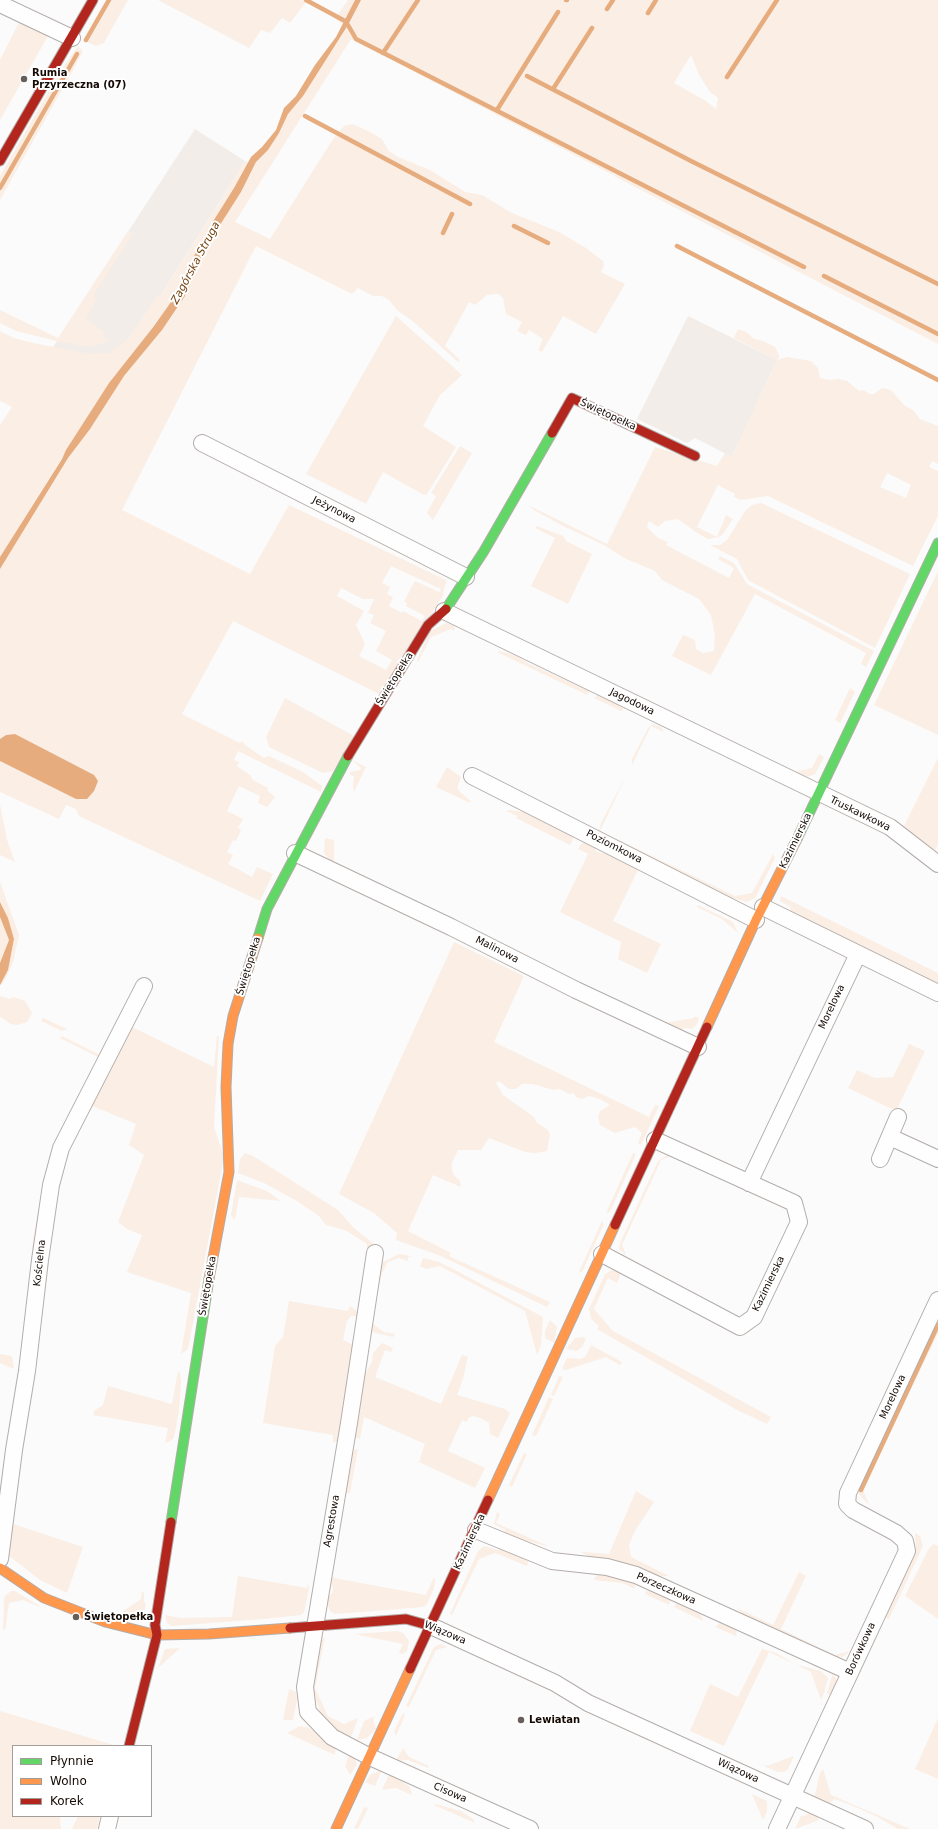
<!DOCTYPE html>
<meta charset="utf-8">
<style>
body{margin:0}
#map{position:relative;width:938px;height:1829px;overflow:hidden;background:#fbfbfb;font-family:"DejaVu Sans",sans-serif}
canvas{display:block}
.legend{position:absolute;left:12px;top:1745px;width:140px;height:72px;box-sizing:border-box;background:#fff;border:1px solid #a19d9a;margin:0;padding:5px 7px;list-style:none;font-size:12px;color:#140903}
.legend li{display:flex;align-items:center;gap:8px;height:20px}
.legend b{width:20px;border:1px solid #a19d9a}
</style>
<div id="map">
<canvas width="938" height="1829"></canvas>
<ul class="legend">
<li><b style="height:5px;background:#63d668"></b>Płynnie</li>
<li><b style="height:5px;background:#ff974d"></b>Wolno</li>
<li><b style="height:5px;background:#b3261e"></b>Korek</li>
</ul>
</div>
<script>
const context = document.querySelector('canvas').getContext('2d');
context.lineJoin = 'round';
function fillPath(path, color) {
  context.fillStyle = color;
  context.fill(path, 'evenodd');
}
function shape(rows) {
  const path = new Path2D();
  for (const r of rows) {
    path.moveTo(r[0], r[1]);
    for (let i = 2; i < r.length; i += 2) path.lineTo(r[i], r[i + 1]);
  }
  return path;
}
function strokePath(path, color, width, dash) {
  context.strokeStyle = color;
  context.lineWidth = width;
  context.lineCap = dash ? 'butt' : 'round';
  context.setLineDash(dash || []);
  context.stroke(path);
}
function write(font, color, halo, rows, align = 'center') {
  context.font = font + ' "DejaVu Sans",sans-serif';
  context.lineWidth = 4;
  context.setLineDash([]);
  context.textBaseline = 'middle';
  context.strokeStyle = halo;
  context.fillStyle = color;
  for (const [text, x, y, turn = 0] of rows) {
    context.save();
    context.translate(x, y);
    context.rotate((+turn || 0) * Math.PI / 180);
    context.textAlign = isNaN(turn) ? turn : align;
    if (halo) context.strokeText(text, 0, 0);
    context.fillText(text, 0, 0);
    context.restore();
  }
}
fillPath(shape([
 [195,129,245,161,111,375,51,350],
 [688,316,777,360,732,457,695,438,687,443,637,419]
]), '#f2ede9');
fillPath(shape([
 [106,0,128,0,106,39,104,43,96,46,83,40],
 [158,0,301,0,306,2,290,23,282,18,270,33,261,30,249,48],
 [348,0,355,0,343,24,335,19],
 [361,0,938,0,938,344,614,176,621,164,613,175,351,39,235,222,270,239,333,139,344,126,352,124,366,130,382,139,389,151,398,157,430,170,465,192,482,195,512,213,559,232,586,248,603,261,604,266,601,272,625,284,596,334,563,316,542,352,538,350,543,339,529,330,526,335,517,331,522,322,506,314,503,298,498,294,487,295,475,305,469,302,445,346,460,360,458,362,415,323,397,310,389,300,382,296,373,296,358,288,352,294,256,246,122,510,250,574,289,505,446,580,446,583,444,588,443,596,379,694,233,621,182,714,240,743,242,741,245,745,264,758,269,756,303,772,322,786,321,792,238,751,234,760,239,762,237,766,250,775,253,780,268,788,267,790,275,797,267,807,258,803,260,796,239,786,227,811,243,819,238,828,241,830,236,841,233,840,227,852,233,855,228,864,252,877,257,867,273,874,260,901,79,816,76,809,66,805,59,819,0,792,0,761,76,799,98,781,93,775,15,734,6,735,0,739,0,569,67,459,124,376,162,330,185,296,206,247,241,192,256,162,268,150,279,133,288,114,303,96,344,32],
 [691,55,699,75,710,92,718,98,716,109,706,101,674,83],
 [391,566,441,589,439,592,415,581,413,584,404,602,407,603,406,606,425,616,422,621,403,611,402,613,389,606,393,597,387,594,390,587,382,583],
 [341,588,363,599,374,599,368,613,374,615,370,623,386,631,376,651,392,660,386,670,359,656,365,644,356,625,364,611,337,596],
 [19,22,48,36,0,120,0,60],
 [78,46,83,51,72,72,0,200,0,176,61,70],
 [245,161,248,162,234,188,212,223,193,258,178,292,154,326,109,383,0,557,0,425,12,407,0,401,0,331,14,338,33,343,91,354,109,353,122,344,129,337,157,296,162,294],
 [128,231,133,234,95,293,94,296,97,300,86,318,105,333,103,336,110,341,91,347,57,341,16,331,0,323,0,310,58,338],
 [396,316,462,375,440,395,423,426,456,447,427,494,424,495,383,472,366,504,306,474],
 [738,329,746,332,754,339,763,341,775,347,779,355,778,360,787,357,811,361,818,368,820,378,829,380,839,379,847,381,859,391,863,390,870,394,874,394,882,388,891,390,904,405,914,411,920,419,938,426,938,464,932,461,929,467,938,471,938,516,913,566,768,496,741,500,734,497,735,494,718,485,697,527,717,537,726,515,733,519,723,534,719,537,708,539,697,533,678,519,665,521,658,527,649,521,647,527,658,538,668,542,666,545,729,578,734,568,718,559,720,556,734,563,747,584,874,651,866,667,861,664,866,653,755,594,711,675,672,656,683,635,695,640,696,649,703,653,714,651,715,635,711,615,699,599,662,580,655,571,624,558,604,545,561,525,534,510,528,505,607,544,655,447,717,466,725,453,732,457,777,360,734,338],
 [887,473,911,485,906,498,880,487],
 [460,446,472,453,433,520,427,513,436,496,431,493],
 [761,503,910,574,875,648,748,580,737,559,710,545,720,545,727,540,745,511,752,505],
 [537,526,563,536,566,541,592,554,568,604,531,586,555,538,535,528],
 [938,571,938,735,874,705],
 [446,623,455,626,454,631,451,629,431,637,418,662,417,660,430,631],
 [499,651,514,655,530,664,589,691,587,695,497,652],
 [850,688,855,692,840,723,835,720],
 [597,695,605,697,623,708,623,710,621,711,594,698],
 [285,698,354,736,333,771,323,773,269,747,266,737],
 [653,724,661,727,664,732,651,726,632,765,632,759,648,728],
 [753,752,795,772,812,768,819,754,824,757,815,774,807,777,796,773,794,777,752,754],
 [938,758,938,844,935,851,938,853,938,858,901,828,901,824,911,832,904,826],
 [352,760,366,767,354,792,353,787,354,776,350,775,350,772,360,770,361,768],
 [447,767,461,777,457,788,461,793,472,802,468,802,436,787],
 [626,776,600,831,735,896,752,893,773,854,775,858,755,898,747,902,733,898,731,901,599,831,601,823],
 [0,804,7,840,15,862,0,855],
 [510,810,530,813,573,835,573,840,570,845,516,818,517,816,506,811],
 [325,838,334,840,334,861,380,884,379,887,330,861,324,853],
 [594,841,595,850,597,852,612,855,638,870,613,921,661,944,647,973,618,959,621,942,560,912,588,854,578,849,581,844,584,842],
 [0,882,19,935,13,962,5,980,0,986,0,917,9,940,5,952,11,956,14,939,8,918,0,902],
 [781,896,938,973,938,987,789,912,791,907,780,901],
 [698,905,733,922,738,933,722,919,697,907],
 [454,942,524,976,494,1042,649,1117,655,1105,659,1106,641,1145,638,1143,642,1133,635,1127,615,1133,600,1125,598,1117,600,1111,610,1105,600,1099,589,1096,582,1099,576,1097,574,1093,569,1094,560,1089,553,1090,533,1084,522,1084,516,1089,509,1089,499,1081,496,1083,503,1095,534,1117,537,1123,547,1129,550,1134,547,1151,535,1153,525,1152,489,1138,481,1150,458,1150,452,1163,452,1170,454,1175,460,1181,461,1187,433,1175,408,1231,451,1253,449,1256,550,1302,547,1307,441,1256,396,1240,397,1233,374,1213,339,1194],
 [509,947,664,1023,694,1018,695,1016,699,1018,697,1024,692,1029,684,1028,682,1031,508,949],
 [0,996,9,999,14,997,25,1001,32,1013,27,1022,17,1025,11,1024,0,1017],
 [43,1018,67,1029,62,1031,58,1029,41,1021],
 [130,1026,214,1067,217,1036,219,1036,214,1127,224,1157,188,1349,181,1354,191,1293,127,1272,142,1235,127,1229,118,1222,144,1155,129,1145,136,1124,90,1105],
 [62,1036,100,1055,100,1058,60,1038],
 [909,1044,925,1051,896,1111,848,1088,857,1070,875,1078,893,1077],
 [245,1153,253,1156,338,1210,354,1228,373,1243,371,1252,366,1252,367,1244,345,1230,326,1225,319,1216,297,1201,264,1183,238,1173,240,1159],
 [633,1153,636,1154,610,1212,606,1213],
 [667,1155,671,1156,661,1160,622,1245,626,1255,619,1249,620,1243,658,1161],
 [237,1180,267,1191,281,1201,239,1197,235,1220,231,1215],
 [39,1205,40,1207,33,1249,32,1248],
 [602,1221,604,1224,582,1272,579,1272],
 [399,1254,411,1256,408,1257,408,1261,399,1258,388,1262,381,1275,372,1323,384,1332,395,1334,393,1337,376,1333,369,1330,379,1264],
 [423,1258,439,1262,455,1270,543,1317,541,1345,537,1355,525,1311,440,1266,426,1269,420,1266],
 [612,1270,621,1273,617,1283,608,1278,594,1309,613,1331,771,1417,767,1424,737,1410,597,1329,599,1326,591,1319,589,1309,605,1274],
 [289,1301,348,1311,350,1306,358,1312,358,1316,351,1316,347,1321,343,1340,354,1345,342,1423,337,1437,339,1437,339,1442,333,1442,333,1435,263,1423,275,1346,283,1337],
 [938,1317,938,1333,863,1490,869,1505,855,1490],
 [550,1320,557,1327,554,1343,545,1338,545,1331],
 [582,1337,586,1338,583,1346,577,1351,566,1349,575,1338],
 [382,1343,393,1348,391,1352,385,1350,375,1377,441,1404,462,1355,468,1357,463,1379,457,1395,505,1409,510,1413,498,1438,490,1434,489,1423,480,1418,473,1416,469,1418,466,1422,462,1420,448,1451,485,1468,475,1488,419,1462,425,1444,364,1417,360,1439,353,1437,364,1376,372,1362,373,1353],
 [591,1345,622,1362,620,1365,606,1357,566,1370,562,1369,567,1358,581,1359,586,1356],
 [0,1354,12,1356,14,1369,0,1363],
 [178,1371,180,1373,181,1382,179,1411,174,1438,170,1441,165,1443,168,1428,93,1415,94,1411,103,1405,108,1386,172,1404],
 [559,1376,563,1377,554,1396,551,1395],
 [549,1397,553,1399,536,1436,532,1435],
 [358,1449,350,1493,346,1493,352,1453,353,1450],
 [524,1453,527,1454,512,1487,509,1485],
 [636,1491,654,1502,635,1531,629,1545,631,1557,669,1576,654,1576,617,1561,588,1556,581,1552,609,1554],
 [497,1512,500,1514,496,1523,550,1547,527,1541,521,1541,504,1534,505,1530,494,1524],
 [10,1523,83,1547,67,1593,40,1580,9,1556],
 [915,1533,920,1536,923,1546,889,1619,884,1617,916,1550],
 [934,1544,938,1546,938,1619,905,1596,929,1548],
 [484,1546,498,1550,500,1547,511,1553,523,1556,528,1562,527,1566,495,1553,479,1559,452,1615,450,1614,478,1551],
 [799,1572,806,1576,781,1629,835,1655,850,1651,843,1657,833,1657,747,1618,737,1608,773,1625],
 [597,1574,609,1575,632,1582,635,1585,635,1589,622,1583,594,1580],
 [238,1576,307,1588,308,1584,309,1589,304,1612,301,1615,264,1619,172,1626,167,1623,165,1615,180,1618,232,1617],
 [334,1576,334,1578,426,1595,434,1577,435,1580,434,1588,427,1604,423,1607,335,1614,330,1611,327,1602,327,1596,332,1594,333,1588,331,1580],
 [11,1591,15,1591,43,1608,23,1600,9,1603,5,1630,3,1629,4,1600,5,1596],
 [142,1591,144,1593,144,1601,146,1605,142,1617,136,1620,122,1615,122,1612,141,1599],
 [647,1591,653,1591,671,1598,669,1605,645,1594],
 [678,1600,698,1608,703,1621,674,1607],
 [722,1621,737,1627,736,1636,715,1627],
 [397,1631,403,1633,409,1641,407,1651,403,1654,399,1653,403,1644,354,1634],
 [325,1637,315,1688,328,1716,344,1724,358,1718,351,1737,336,1732,331,1727,321,1713,311,1687,316,1652,320,1652,321,1641],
 [441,1644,447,1647,436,1650,409,1707,406,1706,434,1647],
 [180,1648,158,1668,165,1649],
 [762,1649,776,1653,795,1664,769,1652,724,1746,690,1731,710,1684,738,1697],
 [797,1665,821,1671,828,1678,824,1693,821,1700,811,1672],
 [833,1673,837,1682,832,1697,827,1693],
 [289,1689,296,1692,297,1699,293,1720,283,1720],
 [0,1711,117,1746,13,1746,13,1816,60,1816,61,1829,0,1829],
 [403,1713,405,1715,396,1736,394,1731],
 [375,1716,373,1720,376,1729,367,1738,357,1740,364,1721],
 [938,1718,938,1779,915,1769],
 [300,1726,309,1728,336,1745,335,1755,287,1733],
 [403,1748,409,1757,429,1766,428,1768,408,1760,396,1761],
 [350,1752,353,1754,357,1764,350,1775,345,1766],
 [794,1756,788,1769,784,1772,778,1772,764,1766,765,1765,767,1766],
 [823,1769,831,1795,910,1829,898,1829,876,1816,846,1803,834,1799,829,1804,814,1798,820,1773],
 [382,1770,375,1786,365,1782,371,1774],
 [390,1772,410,1787,412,1795,396,1788,382,1790],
 [752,1794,767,1801,767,1811,763,1820],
 [436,1804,461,1811,473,1819,475,1823,434,1805],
 [364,1807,368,1808,358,1829,354,1829],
 [809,1810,816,1814,819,1820,795,1829,801,1816,807,1815],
 [78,1816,100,1816,97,1829,72,1829]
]), '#faeee5');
fillPath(shape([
 [355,0,361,0,348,25,303,96,288,114,279,133,268,150,256,162,241,192,206,247,185,296,162,330,124,376,90,429,68,458,0,569,0,557,62,459,66,450,109,383,154,326,178,292,193,258,212,223,234,188,251,157,262,147,276,130,284,108,296,96,315,65,336,37],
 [15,734,94,775,98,781,94,791,87,799,76,799,0,761,0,739,6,735],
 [0,902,8,918,14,939,8,970,0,985,0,963,9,940,0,917]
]), '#e6ac7e');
strokePath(shape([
 [306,0,345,21],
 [566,0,567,0],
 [607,9,613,0],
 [648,13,656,0],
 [348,25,356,39,804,267],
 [86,40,109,0],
 [383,53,418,0],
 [527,76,691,161,938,284],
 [727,77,777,0],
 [553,89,592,28],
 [497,110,558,12],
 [305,116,470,204],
 [0,188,77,54],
 [514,226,548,243],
 [443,233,452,214],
 [677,246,938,380],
 [824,276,938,334],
 [861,1490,938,1325]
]), '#e6ac7e', 4.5);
const street = shape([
 [0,4,72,38],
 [202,443,466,577],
 [444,611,890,827,938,864],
 [472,776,756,920],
 [295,853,451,927,576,990,698,1047],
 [763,907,938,993],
 [890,1137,938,1159],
 [880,1159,898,1117],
 [749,1183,858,954],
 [375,1253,349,1423,305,1687,308,1712,332,1737,370,1757,530,1829],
 [602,1254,740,1327,754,1317,799,1222,794,1203,655,1140],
 [476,1530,552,1561,607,1567,636,1575,850,1672],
 [0,1559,14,1450,27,1371,40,1260,51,1185,61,1148,144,986],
 [431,1626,555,1683,588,1703,865,1829],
 [107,1829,110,1816],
 [777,1829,907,1551,905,1541,896,1533,853,1510,847,1504,848,1493,938,1300]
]);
const fast = shape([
 [446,609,484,551,552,433],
 [797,839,938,543],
 [258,938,267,909,348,756],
 [171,1522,209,1279]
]);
const slow = shape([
 [707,1027,756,920,797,839],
 [209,1279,229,1172,226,1087,228,1044,233,1016,258,938],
 [488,1500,615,1225],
 [0,1568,44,1598,105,1622,157,1635,209,1634,290,1628],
 [336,1829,410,1669]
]);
const jam = shape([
 [0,161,93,0],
 [552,433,572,398,695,456],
 [348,756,428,625,446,609],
 [615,1225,707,1027],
 [290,1628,406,1619,431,1626],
 [410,1669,488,1500],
 [129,1746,157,1635,155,1625,171,1522]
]);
strokePath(street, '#b3adaa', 18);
strokePath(fast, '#b3adaa', 11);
strokePath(slow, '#b3adaa', 11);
strokePath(jam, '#b3adaa', 11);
strokePath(street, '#fefefe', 16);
strokePath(fast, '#63d668', 9);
strokePath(slow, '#ff974d', 9);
strokePath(jam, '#b3261e', 9);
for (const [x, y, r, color] of [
 [24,79,4,"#655e5a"],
 [76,1617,4,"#655e5a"],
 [521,1720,4,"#655e5a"]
]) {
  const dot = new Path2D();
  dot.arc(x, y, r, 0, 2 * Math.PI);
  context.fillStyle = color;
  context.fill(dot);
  strokePath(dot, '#fff', 1.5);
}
write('bold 10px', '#140903', '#fff', [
 ["Rumia",32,73],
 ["Przyrzeczna (07)",32,85],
 ["Świętopełka",84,1617],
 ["Lewiatan",529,1720]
], 'left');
write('10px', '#140903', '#fff', [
 ["Świętopełka",608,415,25],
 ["Jeżynowa",334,510,27],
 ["Świętopełka",395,679,-58],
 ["Jagodowa",632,702,26],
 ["Truskawkowa",860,814,26],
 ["Kazimierska",796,841,-64],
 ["Poziomkowa",614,847,27],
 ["Malinowa",497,950,27],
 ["Świętopełka",249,966,-73],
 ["Morelowa",832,1007,-65],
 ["Kościelna",40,1263,-84],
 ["Kazimierska",769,1284,-64],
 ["Świętopełka",208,1286,-80],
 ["Morelowa",893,1397,-65],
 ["Agrestowa",332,1521,-80],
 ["Kazimierska",470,1542,-65],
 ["Porzeczkowa",666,1589,24],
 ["Wiązowa",445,1633,23],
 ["Borówkowa",861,1649,-65],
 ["Wiązowa",738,1771,25],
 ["Cisowa",450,1793,24]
]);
write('italic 11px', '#76400e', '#fff', [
 ["Zagórska Struga",196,263,-62]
]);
</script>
